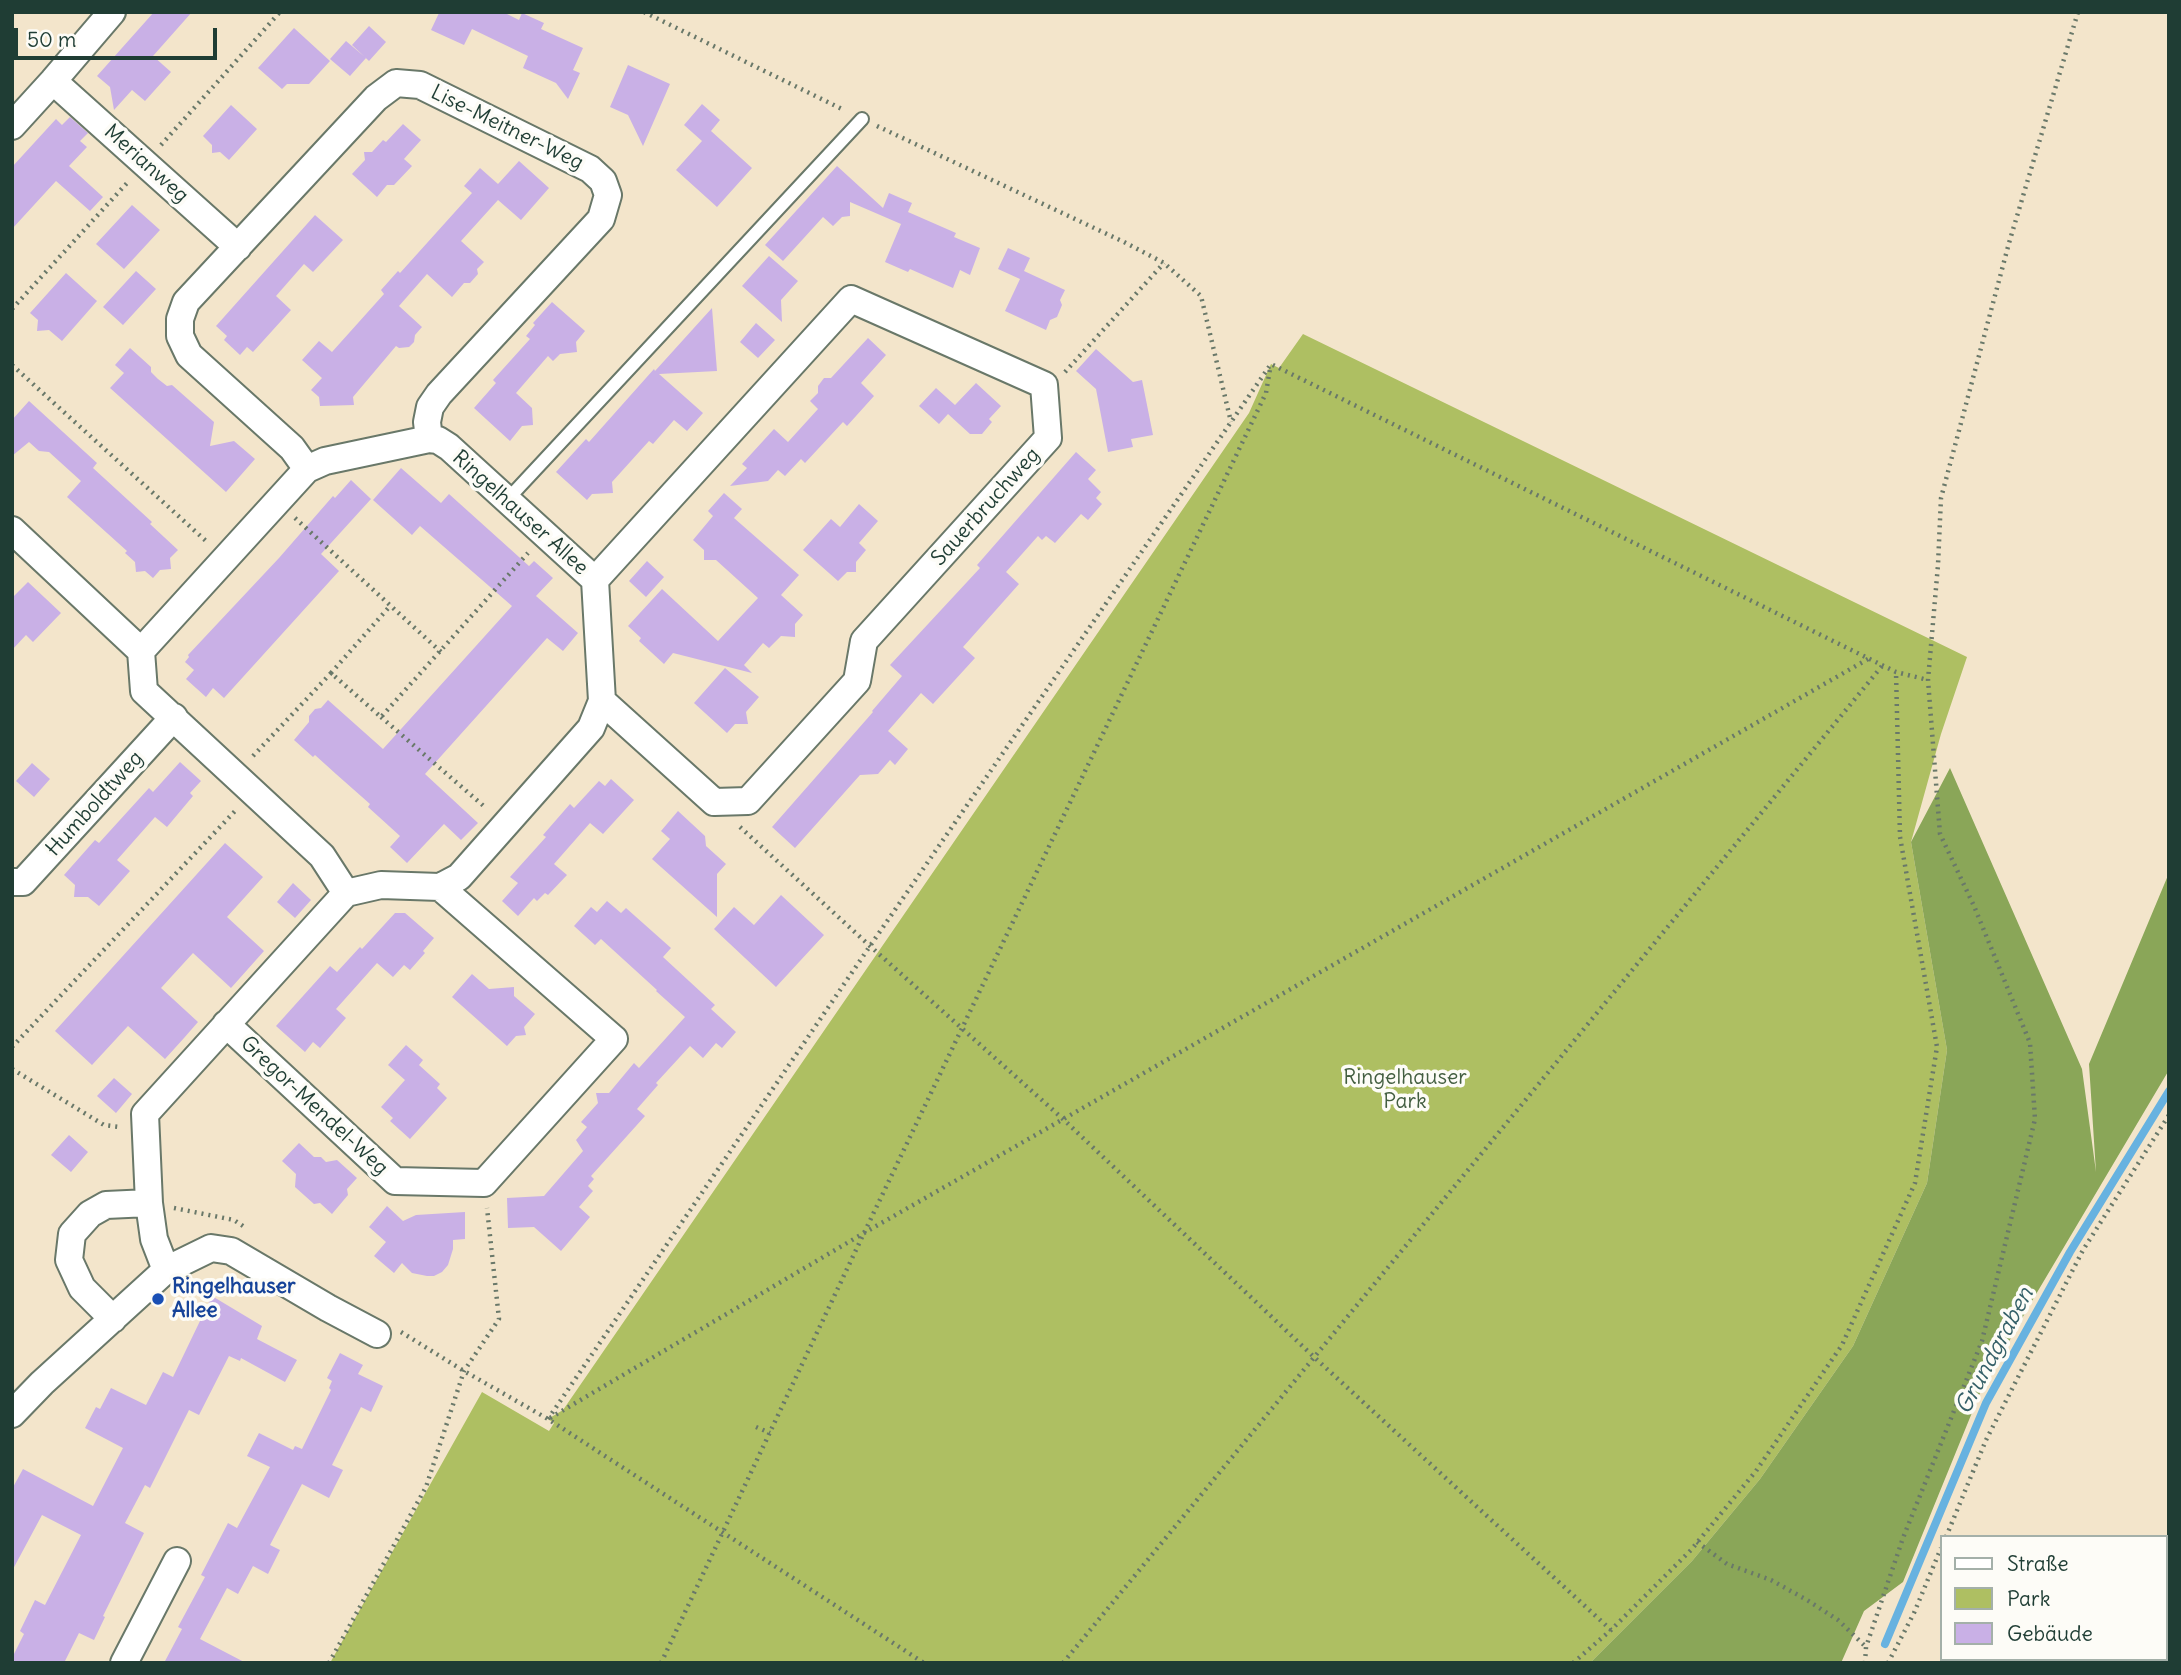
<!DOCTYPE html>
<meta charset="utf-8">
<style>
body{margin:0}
#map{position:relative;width:2181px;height:1675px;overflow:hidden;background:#f3e5cb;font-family:Delius,sans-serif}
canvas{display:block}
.frame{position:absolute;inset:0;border:14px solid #1f3d34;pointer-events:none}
.legend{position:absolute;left:1940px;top:1535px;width:228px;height:126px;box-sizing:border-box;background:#fdfcf7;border:2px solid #a4b0a9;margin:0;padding:9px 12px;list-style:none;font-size:21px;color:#1f3d34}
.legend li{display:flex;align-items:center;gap:14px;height:35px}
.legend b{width:35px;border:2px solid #a4b0a9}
.scale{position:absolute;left:14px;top:28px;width:203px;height:32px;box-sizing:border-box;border:4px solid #1f3d34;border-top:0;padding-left:9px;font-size:21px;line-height:24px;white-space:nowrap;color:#1f3d34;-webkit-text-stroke:5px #fdfcf7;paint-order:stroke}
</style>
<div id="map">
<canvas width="2181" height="1675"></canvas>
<div class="frame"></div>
<ul class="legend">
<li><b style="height:9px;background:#fff"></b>Straße</li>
<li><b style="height:19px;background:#aebf62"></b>Park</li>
<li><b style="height:19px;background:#c9b0e6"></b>Gebäude</li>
</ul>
<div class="scale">50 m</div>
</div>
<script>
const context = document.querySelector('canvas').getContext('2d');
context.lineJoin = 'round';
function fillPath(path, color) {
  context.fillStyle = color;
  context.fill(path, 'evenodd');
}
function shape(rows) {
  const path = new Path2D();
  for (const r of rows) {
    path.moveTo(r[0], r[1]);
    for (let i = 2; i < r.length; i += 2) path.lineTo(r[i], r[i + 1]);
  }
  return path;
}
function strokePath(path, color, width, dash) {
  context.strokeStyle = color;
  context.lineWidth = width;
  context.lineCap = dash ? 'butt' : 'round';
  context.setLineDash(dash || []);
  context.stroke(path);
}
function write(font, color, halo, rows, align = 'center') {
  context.font = font + ' Delius,sans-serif';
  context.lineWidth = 7;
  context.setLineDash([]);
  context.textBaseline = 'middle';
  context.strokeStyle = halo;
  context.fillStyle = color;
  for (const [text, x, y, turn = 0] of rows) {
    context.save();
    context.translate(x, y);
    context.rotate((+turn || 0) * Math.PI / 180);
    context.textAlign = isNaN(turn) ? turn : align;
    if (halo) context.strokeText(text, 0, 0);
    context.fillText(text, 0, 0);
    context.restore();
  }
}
fillPath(shape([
 [1303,334,1967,657,1941,734,1911,842,1947,1050,1927,1183,1853,1346,1760,1479,1692,1561,1590,1663,330,1663,482,1392,549,1431,554,1423,548,1419,563,1410,1249,413,1271,364,1279,368]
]), '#aebf62');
fillPath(shape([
 [1950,768,2082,1069,2096,1172,2089,1064,2169,873,2169,1070,2029,1306,1980,1393,1903,1582,1864,1611,1841,1663,1590,1663,1692,1561,1760,1479,1853,1346,1927,1183,1947,1050,1911,842]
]), '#8aa658');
strokePath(shape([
 [1885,1644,1986,1403,2070,1252,2169,1091]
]), '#67b2e0', 8);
fillPath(shape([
 [154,12,192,12,153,56,171,72,145,101,132,90,114,110,110,87,97,76],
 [437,12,503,12,519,20,522,13,544,23,541,29,583,48,573,70,580,73,568,99,556,83,523,68,528,56,472,29,464,45,431,30,439,13],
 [369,26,386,42,369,61,352,45],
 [294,28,330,61,309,84,287,84,282,89,258,68],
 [346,41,366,58,350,76,330,59],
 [628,65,670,84,643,146,628,115,610,107],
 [702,104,720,120,711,131,752,168,717,207,676,170,702,141,684,125],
 [231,105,257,129,229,160,220,152,212,153,212,145,203,136],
 [70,117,88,133,80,141,87,147,69,166,103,197,90,211,56,181,12,229,12,167,56,119,62,125],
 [403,124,421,140,404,159,412,166,394,185,387,185,377,197,352,174,365,160,364,152,372,152,383,140,386,142],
 [519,161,549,188,521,220,498,200,461,241,484,262,477,269,478,274,470,283,464,283,452,297,427,274,399,306,422,327,415,335,414,342,409,347,399,348,396,346,353,397,354,405,320,406,319,397,311,390,322,378,302,360,319,341,332,352,384,294,381,290,398,271,400,273,472,193,464,186,480,168,498,184],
 [837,166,883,208,889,193,912,203,908,212,956,233,954,237,980,248,970,275,960,270,953,288,910,269,908,272,885,262,901,224,850,202,850,216,842,217,833,226,823,217,783,261,765,245],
 [132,205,160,230,124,269,96,244],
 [315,215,343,240,313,272,304,264,276,296,291,310,253,352,247,347,240,355,224,340,227,336,216,326],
 [1008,248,1030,258,1024,271,1065,290,1060,300,1062,305,1057,317,1050,320,1046,330,1005,311,1020,279,998,269],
 [769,256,798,281,781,300,782,322,742,286],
 [136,271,156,289,123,325,103,307],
 [66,273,97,301,62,341,49,330,37,331,38,320,30,313],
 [552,302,585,331,576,342,577,352,560,354,553,361,548,356,516,393,532,408,533,425,522,426,510,441,474,408,496,383,493,380,530,339,526,336,535,325,533,323],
 [712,308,717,371,659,374,703,413,687,431,674,420,653,444,649,441,612,482,613,493,592,494,587,500,556,472,586,439,589,442,654,369,655,371],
 [756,323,775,340,758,358,740,342],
 [868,338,886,355,861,383,874,396,847,426,843,422,805,463,801,459,785,476,778,470,768,481,730,486,747,468,742,464,774,429,788,442,818,409,810,401,818,393,818,386,824,378,831,378],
 [130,348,151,367,151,372,158,379,167,386,172,385,214,422,210,446,234,441,255,459,226,492,110,388,124,373,115,365],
 [1096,349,1133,382,1142,380,1153,435,1131,439,1133,447,1108,452,1096,389,1076,371],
 [976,383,1001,406,989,419,992,422,982,434,970,434,948,414,939,424,919,406,936,388,955,405],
 [29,401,97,463,93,468,152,522,150,524,178,550,170,558,171,569,160,570,153,578,145,571,136,572,135,562,125,553,127,551,67,497,81,481,49,452,39,451,29,442,12,456,12,420],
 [1076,452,1096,470,1088,479,1101,492,1096,498,1102,504,1088,520,1081,514,1055,543,1046,536,1042,540,1038,536,1006,572,1019,584,963,647,975,658,933,704,921,693,888,731,908,749,895,765,890,760,878,774,860,775,795,848,772,827,873,712,872,711,902,676,890,665,980,568,977,565],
 [401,468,441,503,449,494,529,566,534,561,553,578,536,596,578,633,563,651,547,638,425,774,478,823,461,840,444,824,407,863,390,847,400,836,368,807,370,804,336,774,315,755,313,757,294,740,309,722,309,716,315,709,321,708,328,700,383,749,512,606,420,526,412,535,373,500],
 [351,480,371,499,321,554,339,571,224,698,213,688,206,697,186,679,194,670,185,662,189,657,188,655,279,558,333,496,335,498],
 [724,493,742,509,734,518,799,575,781,595,803,615,795,624,795,637,781,636,769,648,763,643,744,665,752,673,673,653,664,664,639,641,641,638,628,626,662,589,718,641,758,598,716,560,704,560,704,550,693,540,713,516,708,511],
 [859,504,878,521,859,543,866,550,856,562,856,572,847,572,838,581,803,550,831,519,840,527],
 [647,561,664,577,646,597,629,581],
 [28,582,61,613,33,642,26,635,12,650,12,598],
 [725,668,759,697,746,712,748,724,735,724,727,733,694,703],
 [180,762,201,781,190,793,193,796,167,827,155,817,117,860,130,871,99,906,88,897,74,897,75,885,64,875,95,840,99,843,149,788,153,792],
 [32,763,50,779,34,797,16,781],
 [611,779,634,800,603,834,590,823,554,864,567,875,548,895,545,893,537,901,534,898,518,916,502,901,518,883,510,877,546,837,543,835,570,804,574,808,599,781,605,786],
 [678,811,705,836,706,846,726,864,717,874,717,917,652,859,670,839,661,831],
 [225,843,263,877,227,917,264,951,231,988,193,953,161,988,198,1022,184,1038,165,1059,128,1026,92,1065,55,1031],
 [293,883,311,900,295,918,277,902],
 [781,895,824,935,776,987,714,929,734,907,754,925],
 [607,901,621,913,626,908,671,948,663,957,715,1005,711,1009,736,1032,722,1048,716,1043,703,1058,690,1046,656,1083,658,1085,637,1109,645,1116,591,1176,594,1179,588,1186,593,1191,579,1207,590,1217,561,1251,534,1227,508,1228,507,1198,544,1196,583,1151,576,1140,587,1127,581,1122,598,1103,596,1093,609,1093,634,1063,639,1068,685,1017,656,991,657,990,601,939,595,945,574,926,591,907,597,912],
 [395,913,405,913,434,938,423,951,425,953,410,970,404,965,393,977,377,963,336,1009,346,1018,320,1048,313,1042,305,1052,276,1026,330,966,337,972,360,947,362,949],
 [472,974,489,989,514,987,514,996,535,1014,524,1027,526,1035,516,1036,507,1046,452,997],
 [406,1045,423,1060,419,1065,440,1084,437,1088,447,1098,410,1139,390,1121,393,1118,381,1107,405,1080,388,1065],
 [114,1078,132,1094,116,1113,97,1096],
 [69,1135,88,1152,71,1172,51,1155],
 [299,1143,314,1157,321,1157,326,1162,337,1160,357,1178,347,1189,348,1195,332,1214,320,1203,314,1204,295,1187,296,1174,282,1161],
 [387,1206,403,1221,416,1215,465,1212,465,1239,453,1240,453,1249,448,1265,442,1272,434,1276,427,1276,412,1273,402,1263,394,1273,374,1256,386,1242,369,1227],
 [212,1296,262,1326,257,1339,297,1360,285,1382,241,1358,240,1361,229,1356,199,1415,189,1410,150,1488,145,1485,125,1523,144,1533,103,1616,105,1617,94,1640,79,1633,64,1663,12,1663,12,1658,24,1634,20,1631,35,1600,45,1605,81,1535,42,1515,12,1571,12,1489,23,1469,93,1506,123,1448,85,1428,96,1407,100,1409,111,1388,146,1405,163,1372,173,1377],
 [340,1353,363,1365,358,1374,383,1386,371,1412,361,1407,332,1465,343,1470,329,1498,302,1484,270,1545,280,1550,268,1574,253,1566,238,1594,227,1588,200,1639,246,1663,164,1663,182,1629,178,1627,205,1577,201,1575,228,1523,237,1528,270,1467,247,1456,259,1433,293,1450,295,1446,302,1449,331,1390,329,1388,332,1381,327,1378]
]), '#c9b0e6');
const lane = shape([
 [507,500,862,119]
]);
const street = shape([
 [53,81,238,247],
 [12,126,53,81,112,12],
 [307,469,292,448,189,355,180,336,180,319,186,302,376,98,396,83,420,85,590,169,603,181,608,195,601,219,439,394,430,407,427,422,429,439],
 [12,530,141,651],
 [595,580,851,299,1044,385,1048,438,864,641,857,681,748,801,714,802,602,701],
 [12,882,23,882,174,717],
 [226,1024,395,1181,484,1183,614,1039,440,887],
 [166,1270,154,1239,149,1203,145,1114,346,893,381,885,440,887,459,877,591,728,602,701,595,580,449,447,438,440,429,439,325,461,307,469,141,651,144,691,322,856,346,893],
 [113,1319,82,1288,69,1260,72,1234,90,1214,106,1205,149,1203],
 [12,1414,42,1383,166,1270,211,1248,231,1251,328,1308,377,1334],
 [124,1663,177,1561]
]);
strokePath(lane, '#697869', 16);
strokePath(street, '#697869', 30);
strokePath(shape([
 [644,12,844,110],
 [877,126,1124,242,1164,263,1201,296,1231,422],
 [161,145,280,12],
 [12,309,127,183],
 [12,365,206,541],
 [1065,372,1164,263],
 [295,518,441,652],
 [331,673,390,606],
 [381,717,486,808],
 [253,756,331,673,381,717,528,553],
 [740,827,870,946,1063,1119,1314,1357,1611,1630],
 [12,1047,236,810],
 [12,1069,104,1125,120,1127],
 [174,1208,234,1220,243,1226],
 [401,1332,464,1371,548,1419,924,1663],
 [550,1418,864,1233,1868,659],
 [548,1419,870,946,1271,364,1896,672,1928,680],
 [756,1427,770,1433],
 [1946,1537,1986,1440,2083,1250,2169,1115],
 [1697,1542,1727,1564,1771,1580,1807,1600,1838,1620,1866,1647],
 [329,1663,426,1487,464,1371,499,1319,487,1208],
 [661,1663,864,1233,1266,393,1270,369],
 [1063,1663,1882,666],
 [1573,1663,1611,1630,1691,1550,1756,1471,1842,1345,1915,1183,1937,1047,1900,837,1896,672],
 [1865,1663,1866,1647,1903,1538,1982,1341,2035,1119,2030,1043,1974,906,1940,834,1928,680,1938,565,1941,498,2009,243,2078,12],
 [1888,1663,1914,1613,1941,1548]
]), '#697869', 4.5, [2, 5]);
strokePath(lane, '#fff', 12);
strokePath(street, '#fff', 26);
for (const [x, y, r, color] of [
 [158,1299,7,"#1a4fb4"]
]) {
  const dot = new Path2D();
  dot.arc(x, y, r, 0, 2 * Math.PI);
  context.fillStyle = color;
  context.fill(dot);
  strokePath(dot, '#fdfcf7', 2.5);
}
write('21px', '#1f3d34', '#fdfcf7', [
 ["Lise-Meitner-Weg",507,128,26],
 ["Merianweg",146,164,42],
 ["Sauerbruchweg",986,507,-48],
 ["Ringelhauser Allee",520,513,42],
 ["Humboldtweg",95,804,-48],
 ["Gregor-Mendel-Weg",314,1106,43]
]);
write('21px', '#435e40', '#fdfcf7', [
 ["Ringelhauser",1405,1078],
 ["Park",1405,1102]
]);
write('bold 21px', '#164399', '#fdfcf7', [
 ["Ringelhauser",172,1287],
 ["Allee",172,1311]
], 'left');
write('italic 23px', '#356068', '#fdfcf7', [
 ["Grundgraben",1995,1351,-62]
]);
</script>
